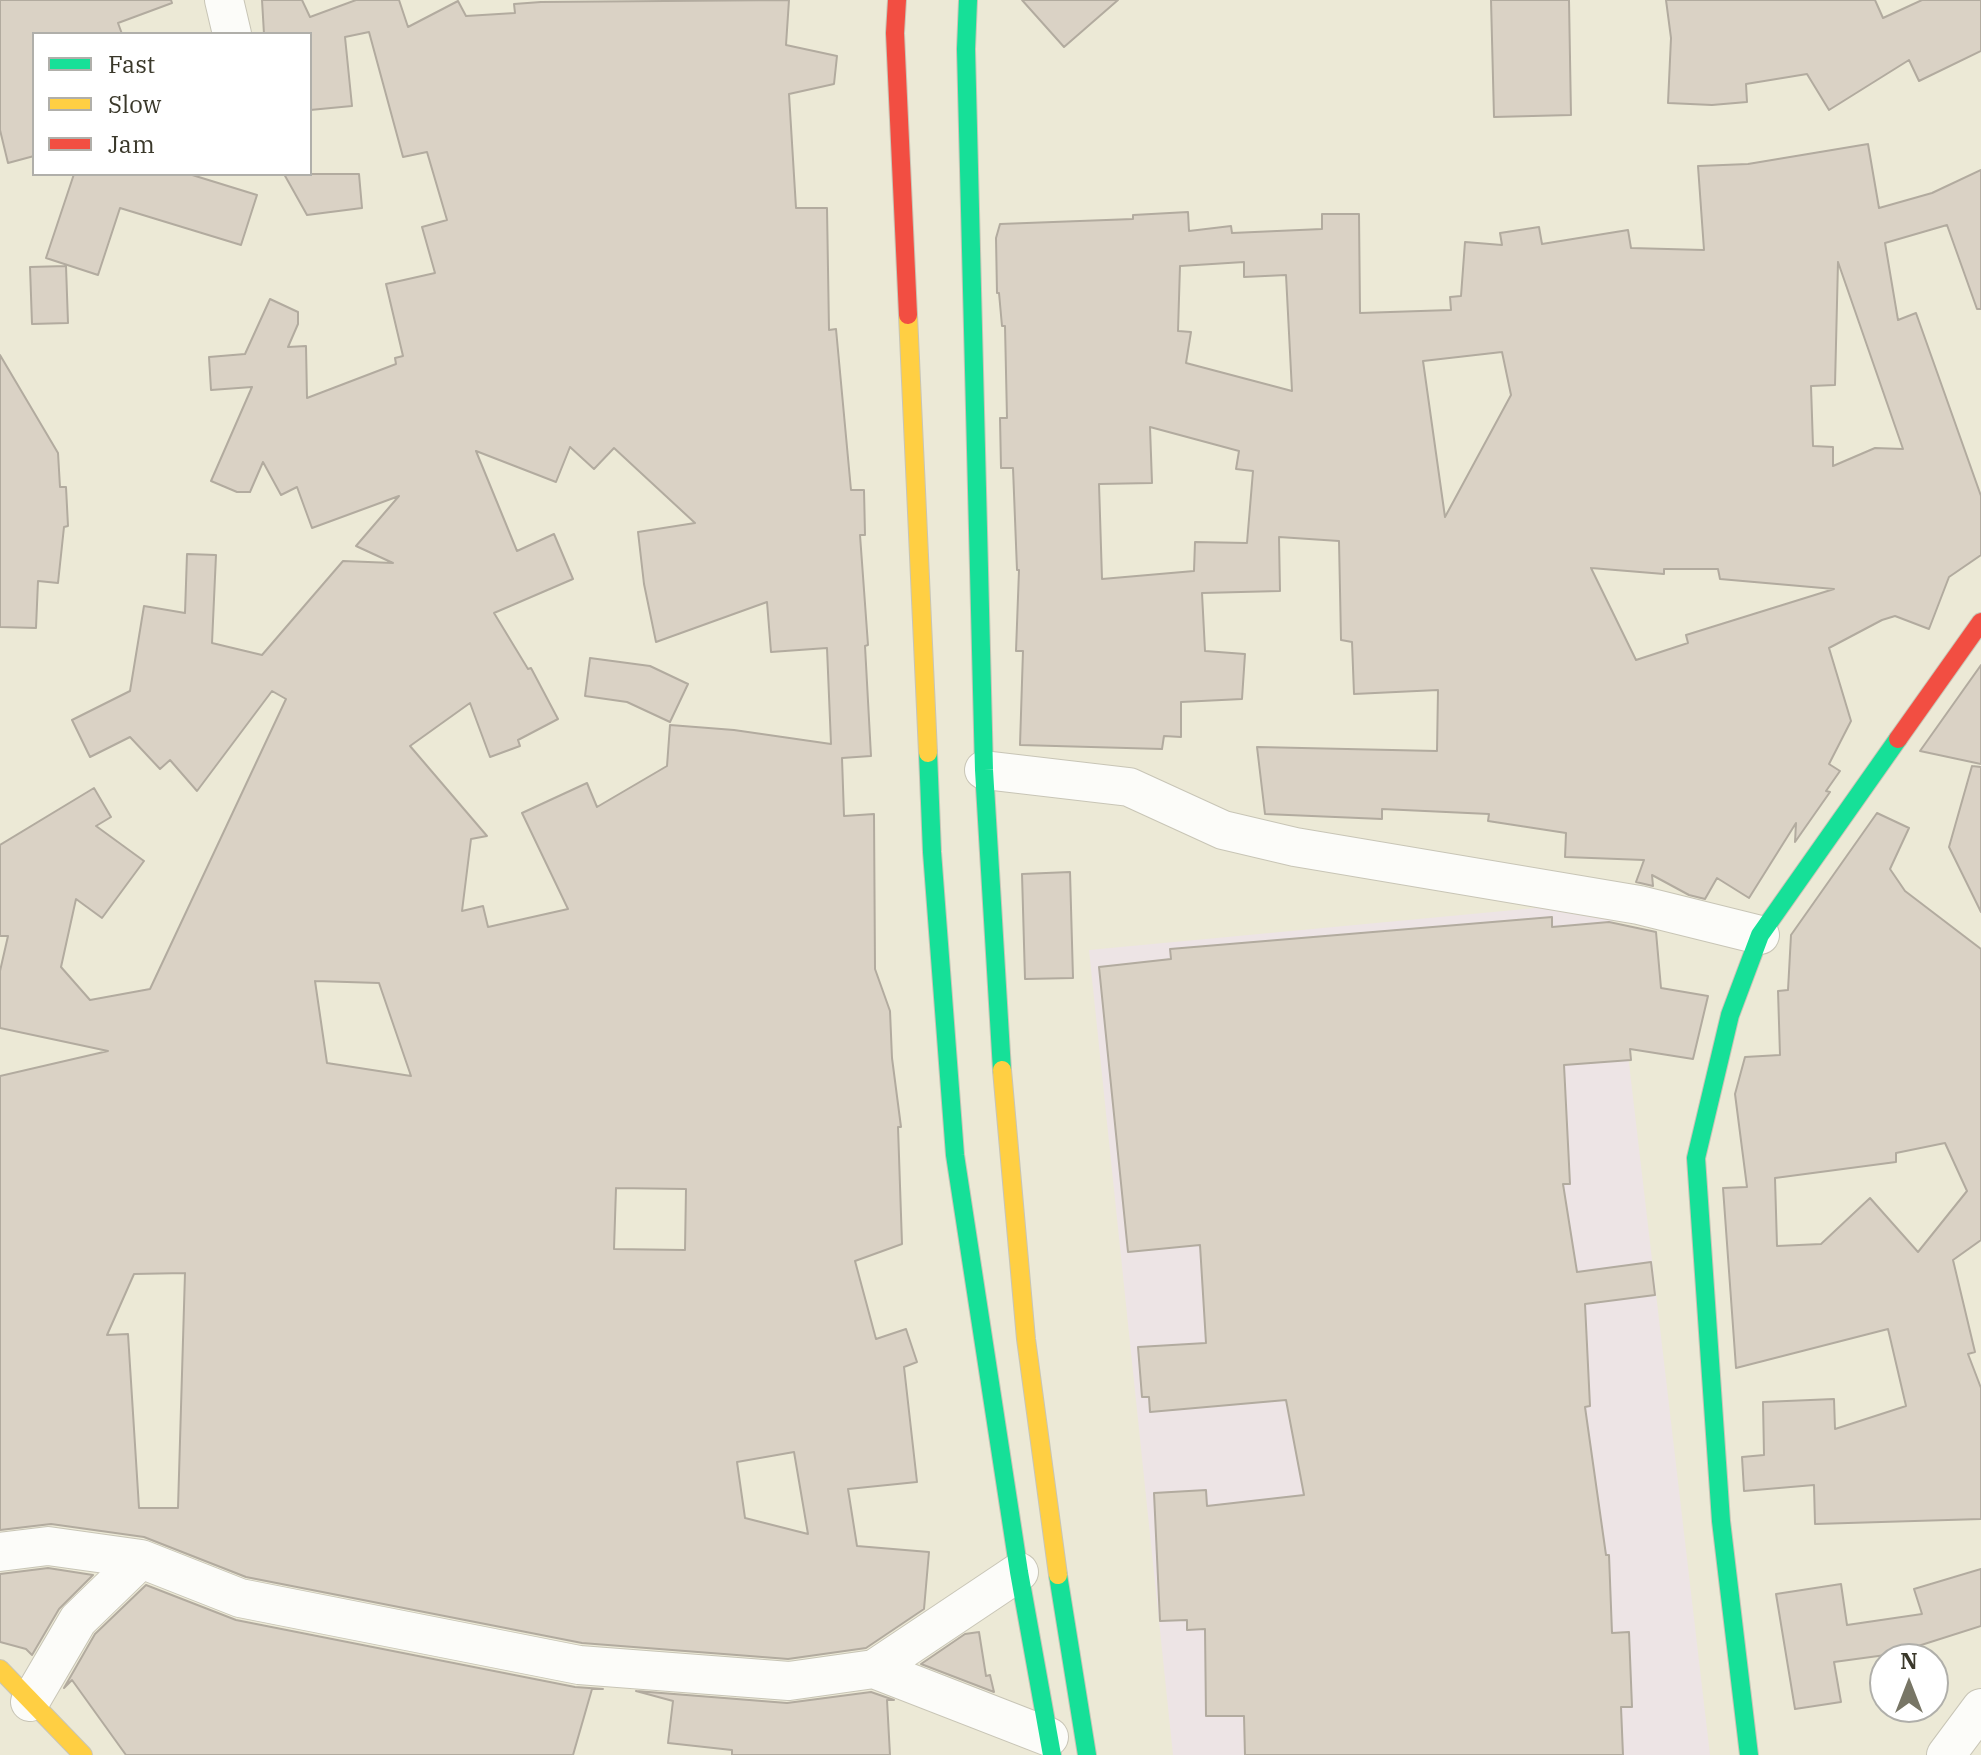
<!DOCTYPE html>
<style>
body{margin:0}
#map{position:relative;width:1981px;height:1755px;overflow:hidden;background:#ece9d6;font-family:"IBM Plex Serif",serif}
canvas{display:block}
.legend{position:absolute;left:32px;top:32px;width:280px;height:144px;box-sizing:border-box;background:#fff;border:2px solid #b0afaa;margin:0;padding:10px 14px;list-style:none;font-size:24px;color:#3a382a}
.legend li{display:flex;align-items:center;gap:16px;height:40px}
.legend b{width:40px;border:2px solid #b0afaa}
.north{position:absolute;left:1869px;top:1643px;width:80px;height:80px;box-sizing:border-box;background:#fff;border:2px solid #b0afaa;border-radius:50%;rotate:0deg;font-size:22px;font-weight:700;line-height:32px;text-align:center;color:#3a382a}
.north::after{content:'';display:block;margin:auto;width:28px;height:36px;background:#787666;clip-path:polygon(50% 0,100% 100%,50% 72%,0 100%)}
</style>
<div id="map">
<canvas width="1981" height="1755"></canvas>
<ul class="legend">
<li><b style="height:10px;background:#16e098"></b>Fast</li>
<li><b style="height:10px;background:#ffcf43"></b>Slow</li>
<li><b style="height:10px;background:#f24e42"></b>Jam</li>
</ul>
<div class="north">N</div>
</div>
<script>
const context = document.querySelector('canvas').getContext('2d');
context.lineJoin = 'round';
function fillPath(path, color) {
  context.fillStyle = color;
  context.fill(path, 'evenodd');
}
function shape(rows) {
  const path = new Path2D();
  for (const r of rows) {
    path.moveTo(r[0], r[1]);
    for (let i = 2; i < r.length; i += 2) path.lineTo(r[i], r[i + 1]);
  }
  return path;
}
function strokePath(path, color, width, dash) {
  context.strokeStyle = color;
  context.lineWidth = width;
  context.lineCap = dash ? 'butt' : 'round';
  context.setLineDash(dash || []);
  context.stroke(path);
}
fillPath(shape([
 [1610,901,1710,1755,1173,1755,1089,950]
]), '#ede4e5');
const building = shape([
 [0,0,171,0,172,3,118,23,122,34,34,34,34,156,8,163,0,130,0,0],
 [262,0,302,0,310,17,356,0,399,0,408,27,458,1,466,16,515,13,514,4,541,2,789,0,786,45,837,56,834,84,789,94,796,208,827,208,829,330,836,329,851,490,864,490,865,535,860,535,868,645,865,646,871,756,842,758,844,816,874,814,875,969,890,1011,892,1058,901,1127,898,1127,902,1244,855,1261,876,1339,906,1329,917,1362,904,1367,917,1482,848,1489,857,1546,929,1552,924,1609,866,1648,788,1659,582,1643,246,1577,144,1537,51,1524,0,1530,0,1076,108,1051,0,1028,0,971,8,936,0,936,0,845,94,788,111,817,96,826,144,861,102,918,76,899,61,967,90,1000,150,989,286,699,272,691,197,791,170,760,160,769,130,737,90,757,72,720,130,691,144,606,185,613,187,554,216,555,212,643,262,655,343,561,393,563,356,546,399,496,312,528,297,487,281,495,263,462,250,492,237,492,211,481,252,387,211,390,209,357,245,354,270,299,298,312,298,324,288,347,306,346,307,398,396,364,395,358,403,356,386,284,435,273,422,227,447,220,427,152,403,157,369,32,345,37,352,106,310,110,310,34,264,34,262,0],
 [570,447,594,469,614,448,695,523,638,532,644,584,656,642,767,602,771,652,827,648,831,744,734,730,670,725,667,766,597,807,587,783,522,813,568,909,488,927,483,906,462,911,471,839,487,836,410,746,470,703,490,757,520,746,518,740,558,719,531,668,528,669,494,613,573,579,554,534,517,551,476,451,556,482,570,447],
 [315,981,379,983,411,1076,327,1063,315,981],
 [616,1188,686,1189,685,1250,614,1249,616,1188],
 [185,1273,178,1508,139,1508,128,1334,107,1335,134,1274,185,1273],
 [794,1452,808,1534,745,1518,737,1462,794,1452],
 [1022,0,1118,0,1064,47,1022,0],
 [1491,0,1569,0,1571,115,1494,117,1491,0],
 [1666,0,1875,0,1883,18,1922,0,1981,0,1981,51,1919,81,1909,60,1829,110,1807,74,1746,84,1747,102,1712,105,1668,103,1671,38,1666,0],
 [1868,144,1879,208,1932,193,1981,170,1981,309,1977,309,1947,225,1885,243,1898,320,1916,313,1981,496,1981,555,1949,577,1929,629,1895,616,1882,620,1829,648,1851,721,1829,764,1840,771,1826,791,1830,792,1795,842,1796,823,1749,898,1717,878,1705,899,1689,895,1652,875,1653,886,1636,882,1644,860,1565,857,1566,833,1488,821,1489,814,1382,809,1382,819,1265,814,1257,747,1437,751,1438,690,1354,694,1352,642,1341,640,1339,541,1279,537,1280,591,1202,593,1205,651,1245,654,1242,699,1181,702,1181,737,1164,736,1162,749,1020,745,1023,651,1016,651,1019,570,1017,570,1013,468,1001,468,1000,418,1007,418,1005,326,1002,326,999,293,997,293,996,238,1000,224,1133,219,1133,215,1188,212,1189,231,1231,226,1232,233,1322,229,1322,214,1359,214,1360,313,1451,310,1450,297,1461,296,1465,242,1502,245,1500,233,1539,227,1542,244,1628,230,1631,248,1704,250,1698,166,1748,164,1868,144],
 [1244,262,1244,277,1286,275,1292,391,1186,363,1191,332,1178,331,1180,266,1244,262],
 [1838,262,1903,449,1875,448,1833,466,1833,447,1813,446,1811,386,1835,385,1838,262],
 [1502,352,1511,395,1445,517,1423,361,1502,352],
 [1150,427,1239,451,1236,469,1253,471,1247,543,1195,542,1194,571,1102,579,1099,484,1152,483,1150,427],
 [1591,568,1664,574,1664,569,1718,569,1720,579,1834,589,1686,635,1688,643,1636,660,1591,568],
 [74,174,189,174,257,195,241,245,120,208,98,275,46,258,74,174],
 [284,174,359,174,362,208,307,215,284,174],
 [66,266,68,323,32,324,30,267,66,266],
 [0,355,58,453,60,487,66,487,68,526,64,527,58,583,38,581,36,628,0,627,0,355],
 [590,658,650,666,688,684,670,722,627,702,585,696,590,658],
 [1981,665,1981,764,1920,751,1981,665],
 [1972,766,1981,767,1981,912,1949,847,1972,766],
 [1877,813,1909,828,1890,869,1905,891,1981,949,1981,1240,1953,1260,1975,1352,1968,1354,1981,1388,1981,1519,1815,1524,1814,1485,1744,1491,1742,1457,1764,1455,1763,1402,1834,1399,1835,1429,1906,1406,1888,1329,1736,1368,1723,1188,1747,1187,1735,1094,1745,1057,1780,1055,1778,991,1788,990,1791,935,1877,813],
 [1945,1143,1967,1191,1918,1252,1870,1198,1821,1244,1777,1246,1775,1178,1896,1162,1896,1153,1945,1143],
 [1070,872,1073,978,1025,979,1022,874,1070,872],
 [1552,917,1552,927,1609,922,1656,932,1661,988,1708,996,1693,1059,1630,1049,1631,1060,1564,1065,1570,1184,1563,1184,1577,1272,1651,1262,1655,1295,1585,1304,1590,1406,1585,1407,1606,1555,1609,1555,1612,1633,1629,1632,1632,1707,1621,1707,1623,1755,1245,1755,1244,1716,1206,1716,1205,1629,1187,1630,1187,1620,1160,1621,1154,1493,1206,1490,1207,1506,1304,1495,1286,1400,1150,1412,1149,1397,1142,1397,1138,1347,1206,1343,1200,1245,1128,1252,1099,967,1171,959,1170,949,1552,917],
 [48,1568,93,1575,59,1609,32,1655,26,1649,0,1642,0,1574,48,1568],
 [1981,1569,1981,1626,1893,1654,1834,1662,1841,1702,1795,1709,1776,1594,1841,1584,1847,1625,1922,1614,1914,1589,1981,1569],
 [146,1585,236,1620,575,1687,603,1689,592,1689,573,1755,126,1755,72,1680,64,1688,95,1634,146,1585],
 [979,1632,986,1676,990,1675,994,1692,921,1664,965,1634,979,1632],
 [636,1691,787,1703,871,1692,894,1700,887,1700,890,1755,732,1755,732,1750,668,1743,673,1701,636,1691]
]);
fillPath(building, '#dad2c5');
strokePath(building, '#b2ab9f', 2);
const street = shape([
 [224,0,232,34],
 [984,770,1129,787,1223,830,1295,847,1639,905,1760,935],
 [0,1552,48,1546,141,1559,240,1598,579,1665,789,1681,874,1669,1019,1572],
 [874,1669,1049,1737],
 [30,1702,78,1620,141,1559],
 [1946,1755,1981,1708]
]);
const fast = shape([
 [968,0,966,49,984,770,1002,1070],
 [928,753,932,852,955,1155,1019,1572,1052,1755],
 [1058,1575,1087,1755],
 [1749,1755,1721,1521,1696,1158,1730,1015,1760,935,1898,739]
]);
const slow = shape([
 [908,315,928,753],
 [1002,1070,1026,1339,1058,1575],
 [0,1669,83,1755]
]);
const jam = shape([
 [897,0,895,33,908,315],
 [1898,739,1981,622]
]);
strokePath(street, '#c8c5b6', 40);
strokePath(fast, '#c8c5b6', 20);
strokePath(slow, '#c8c5b6', 20);
strokePath(jam, '#c8c5b6', 20);
strokePath(street, '#fcfcf9', 38);
strokePath(fast, '#16e098', 18);
strokePath(slow, '#ffcf43', 18);
strokePath(jam, '#f24e42', 18);
</script>
